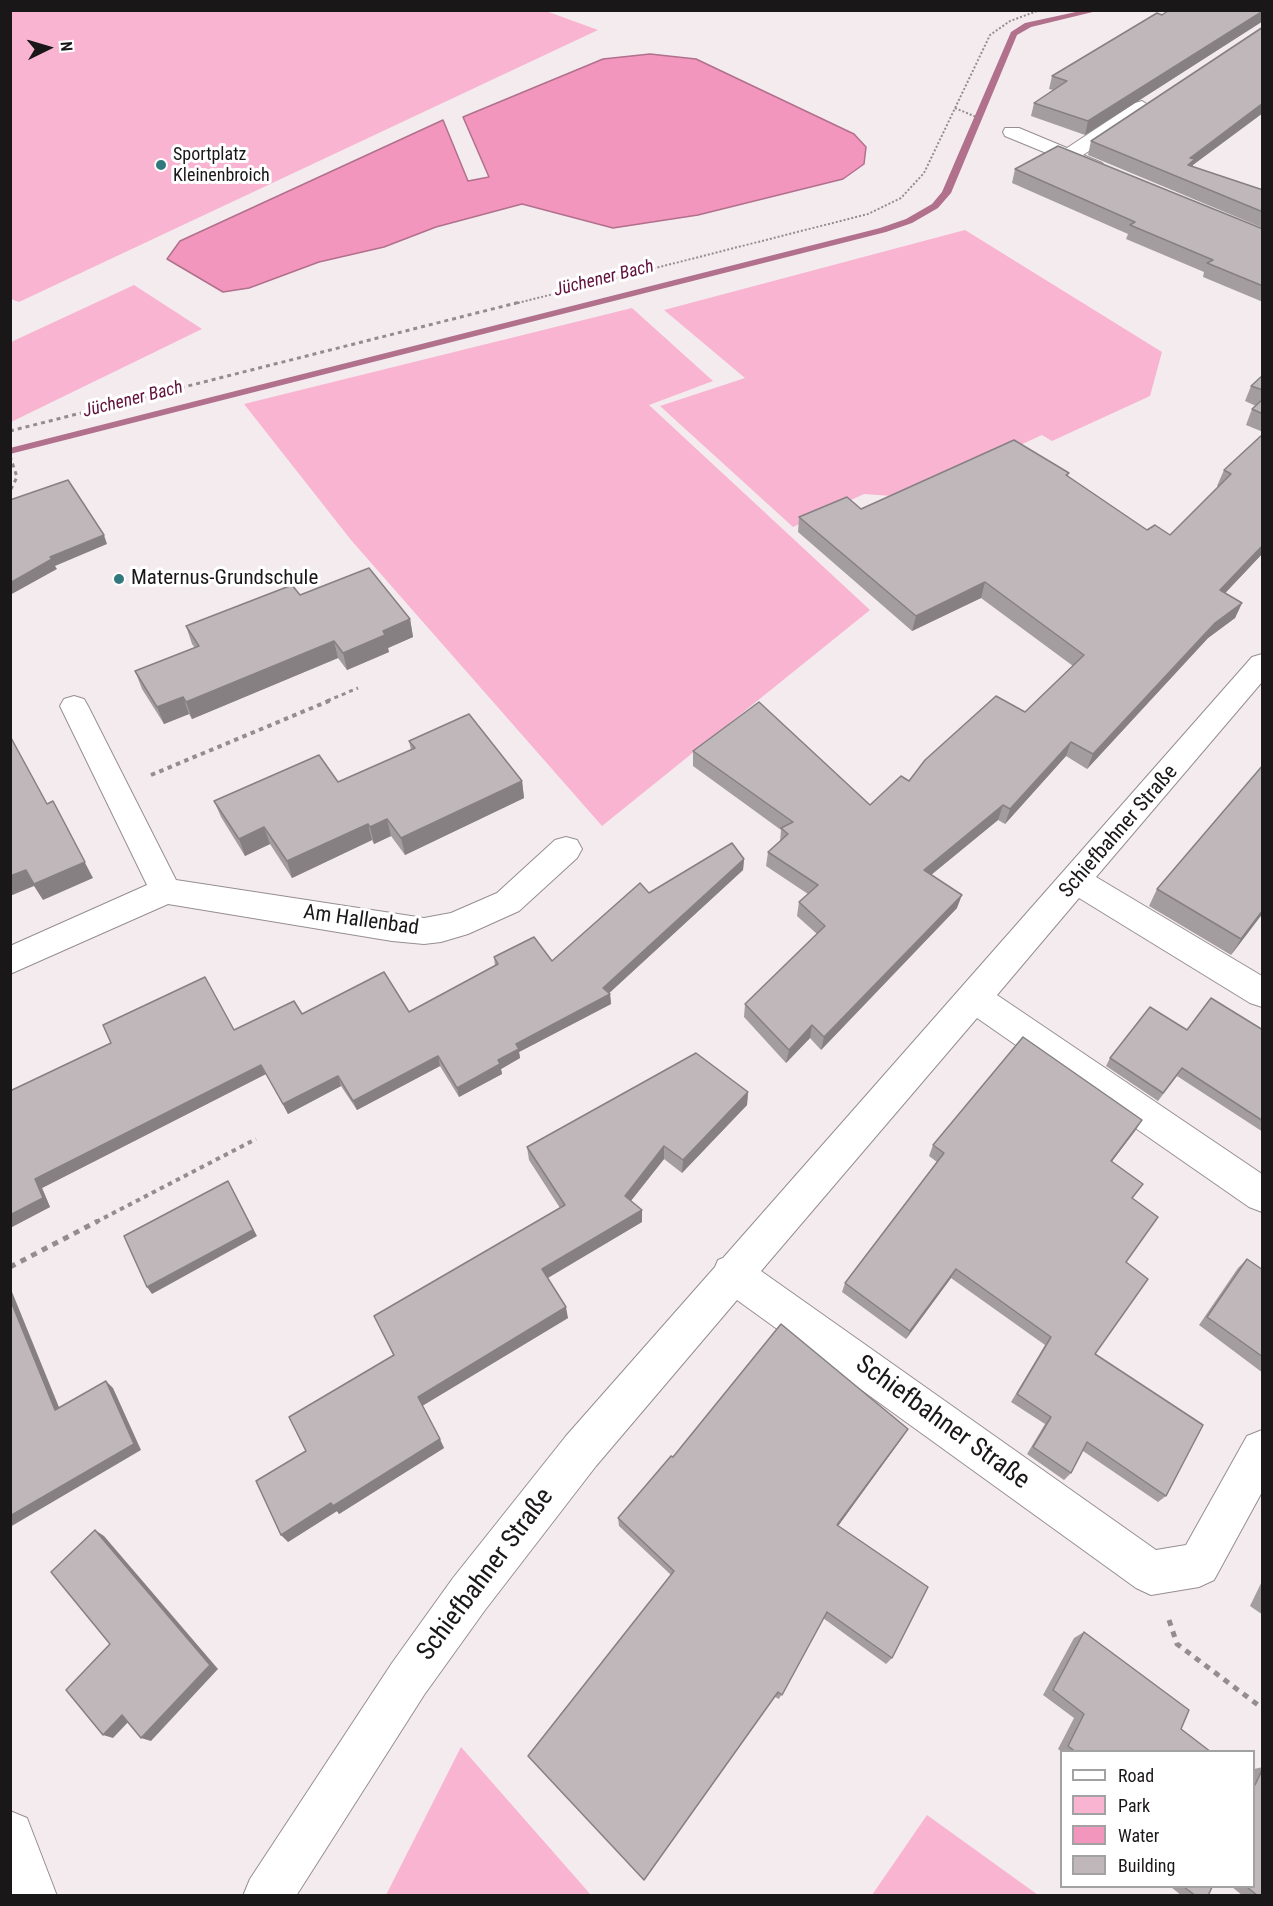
<!DOCTYPE html>
<meta charset="utf-8">
<style>
body{margin:0}
#map{position:relative;width:1273px;height:1906px;overflow:hidden;background:#f4ebee;font-family:"Roboto Condensed",sans-serif}
canvas{display:block}
.frame{position:absolute;inset:0;border:12px solid #1a1718;pointer-events:none}
.legend{position:absolute;left:1060px;top:1750px;width:195px;height:138px;box-sizing:border-box;background:#fff;border:2px solid #a3a2a3;margin:0;padding:8px 10px;list-style:none;font-size:18px;color:#1a1718}
.legend li{display:flex;align-items:center;gap:12px;height:30px}
.legend b{width:30px;border:2px solid #a3a2a3}
.north{position:absolute;left:18px;top:18px;width:60px;height:60px;-webkit-text-stroke:4px #fff;paint-order:stroke;rotate:85deg;font-size:16px;font-weight:700;line-height:24px;text-align:center;color:#1a1718}
.north::after{content:'';display:block;margin:auto;width:21px;height:27px;background:#1a1718;clip-path:polygon(50% 0,100% 100%,50% 72%,0 100%)}
</style>
<div id="map">
<canvas width="1273" height="1906"></canvas>
<div class="frame"></div>
<ul class="legend">
<li><b style="height:8px;background:#fff"></b>Road</li>
<li><b style="height:16px;background:#f8b4d0"></b>Park</li>
<li><b style="height:16px;background:#f296be"></b>Water</li>
<li><b style="height:16px;background:#bfb7ba"></b>Building</li>
</ul>
<div class="north">N</div>
</div>
<script>
const context = document.querySelector('canvas').getContext('2d');
context.lineJoin = 'round';
function fillPath(path, color) {
  context.fillStyle = color;
  context.fill(path, 'evenodd');
}
function shape(rows) {
  const path = new Path2D();
  for (const r of rows) {
    path.moveTo(r[0], r[1]);
    for (let i = 2; i < r.length; i += 2) path.lineTo(r[i], r[i + 1]);
  }
  return path;
}
function strokePath(path, color, width, dash) {
  context.strokeStyle = color;
  context.lineWidth = width;
  context.lineCap = dash ? 'butt' : 'round';
  context.setLineDash(dash || []);
  context.stroke(path);
}
function write(font, color, halo, rows, align = 'center') {
  context.font = font + ' "Roboto Condensed",sans-serif';
  context.lineWidth = 6;
  context.setLineDash([]);
  context.textBaseline = 'middle';
  context.strokeStyle = halo;
  context.fillStyle = color;
  for (const [text, x, y, turn = 0] of rows) {
    context.save();
    context.translate(x, y);
    context.rotate((+turn || 0) * Math.PI / 180);
    context.textAlign = isNaN(turn) ? turn : align;
    if (halo) context.strokeText(text, 0, 0);
    context.fillText(text, 0, 0);
    context.restore();
  }
}
fillPath(shape([
 [546,11,598,30,19,302,11,299,11,11],
 [965,230,1162,352,1150,396,1052,441,1042,435,907,497,864,494,793,527,660,406,745,378,664,310],
 [134,285,202,329,11,422,11,342],
 [632,308,713,381,649,405,870,610,602,826,351,540,244,404],
 [461,1747,591,1895,386,1895],
 [927,1815,1038,1895,872,1895]
]), '#f8b4d0');
const water = shape([
 [650,54,696,59,854,134,866,147,864,164,843,179,698,215,613,228,522,204,436,227,384,247,319,262,249,288,223,292,167,259,180,241,443,120,468,181,489,177,463,117,603,59,650,54]
]);
fillPath(water, '#f296be');
strokePath(water, '#b1708c', 1.5);
fillPath(shape([
 [1085,10,1101,10,1031,27,1017,35,951,193,938,208,912,223,886,232,10,454,10,448,880,228,906,219,932,204,942,192,1011,32,1025,23,1085,10]
]), '#b1708c');
const minor = shape([
 [1142,101,1151,107,1149,111,1083,155,1102,163,1105,167,1095,173,1005,136,1003,132,1005,128,1019,128,1067,148,1135,103,1142,101],
 [1262,654,1262,682,1096,877,1262,976,1262,1007,1250,1003,1079,898,997,995,1262,1174,1262,1212,1249,1207,977,1018,761,1271,1156,1550,1186,1545,1247,1436,1262,1430,1262,1492,1214,1580,1199,1587,1151,1595,1136,1588,737,1300,596,1466,485,1610,424,1695,296,1896,243,1896,250,1879,392,1663,453,1578,566,1436,715,1267,718,1260,723,1258,1252,657,1262,654],
 [74,696,84,699,88,706,176,880,424,918,451,913,497,893,555,840,566,837,577,840,582,849,577,858,519,911,468,934,441,942,424,944,392,941,168,904,10,974,10,946,147,885,60,706,64,699,74,696],
 [10,1811,27,1818,57,1896,10,1896,10,1811]
]);
strokePath(minor, '#968e91', 2);
strokePath(shape([
 [955,108,981,119],
 [514,304,868,214,901,198,924,173,990,35,1010,21,1040,10]
]), '#948d8f', 2, [2, 2]);
strokePath(shape([
 [10,431,520,302],
 [10,456,17,477,10,491],
 [327,701,358,688]
]), '#948d8f', 3, [4, 4]);
strokePath(shape([
 [151,775,331,700],
 [96,1222,256,1139]
]), '#948d8f', 4, [4.5, 4.5]);
strokePath(shape([
 [10,1267,98,1221],
 [1169,1620,1177,1644,1262,1708]
]), '#948d8f', 5, [6, 6]);
fillPath(minor, '#fff');
fillPath(shape([
 [1263,10,1263,21,1085,135,1031,116,1034,103,1053,90,1049,89,1052,76,1162,15],
 [1091,141,1193,165,1193,167,1263,190,1263,228,1088,155],
 [1015,169,1263,229,1263,302,1203,277,1204,272,1126,239,1128,234,1012,183],
 [1263,375,1263,432,1246,425,1252,409,1256,406,1245,401,1251,386],
 [1263,434,1263,553,1225,593,1242,603,1235,618,1208,638,1087,769,1066,756,1005,824,998,820,931,875,957,908,821,1050,810,1038,786,1063,744,1017,745,1004,817,934,797,916,799,902,808,894,766,866,768,852,780,842,781,830,693,766,693,751,870,805,1025,712,1073,666,981,598,912,631,798,532,799,517,861,509,1069,473,1068,476,1147,530,1170,535,1219,487,1217,486,1224,470],
 [300,595,410,619,413,637,388,648,389,652,347,670,338,658,192,719,189,714,164,724,142,689,135,671,195,648,192,644,186,626],
 [409,741,522,781,524,798,405,855,391,836,374,844,372,840,292,878,270,844,245,856,221,817,214,801,338,782,411,750],
 [744,859,743,870,609,993,610,994,611,1004,519,1052,520,1058,501,1069,502,1074,459,1097,440,1066,357,1110,341,1086,288,1114,266,1074,42,1188,50,1207,10,1228,10,1091,234,1030,302,1014,409,1012,495,966,494,957,552,961,649,893],
 [1157,889,1263,913,1231,955,1149,906],
 [1187,1030,1263,1030,1263,1132,1177,1076,1158,1101,1106,1066,1110,1058],
 [748,1092,747,1105,682,1173,664,1159,631,1201,642,1210,642,1222,548,1278,568,1318,422,1406,444,1448,339,1514,337,1511,288,1542,306,1451,393,1355,374,1316,560,1208,529,1160,527,1147],
 [1135,1131,1111,1162,1133,1199,1126,1262,1095,1354,1166,1496,1158,1502,1083,1451,1071,1473,1064,1480,1027,1454,1045,1424,1011,1402,1045,1345,951,1278,906,1339,842,1292,845,1283,937,1162,929,1156,933,1145],
 [1247,1259,1263,1270,1263,1373,1199,1325,1238,1268],
 [902,1438,838,1526,892,1658,886,1664,823,1618,779,1699,775,1697,671,1575,619,1526,618,1518,673,1457],
 [1263,1579,1263,1615,1250,1606],
 [1084,1632,1181,1729,1211,1752,1062,1752,1058,1749,1074,1718,1043,1695,1074,1638],
 [1263,1767,1263,1896,1243,1896,1232,1887,1254,1887,1254,1769],
 [1171,1887,1212,1887,1208,1896,1182,1896]
]), '#a49da0');
fillPath(shape([
 [1263,11,1263,21,1085,135,1088,121],
 [1263,103,1263,113,1193,165,1191,173,1183,179,1190,158],
 [104,535,107,544,55,566,57,569,10,595,10,583,50,557],
 [1263,545,1263,553,1214,605,1220,590],
 [985,582,981,598,912,631,916,616],
 [1242,603,1235,618,1208,638,1087,769,1093,754,1215,623],
 [410,619,413,637,388,648,389,652,347,670,343,653,383,631],
 [334,641,338,658,192,719,186,702],
 [183,697,189,714,164,724,157,707],
 [1071,742,1066,756,1005,824,1010,809],
 [522,781,524,798,405,855,401,838],
 [53,801,93,878,43,900,34,886,10,896,10,876],
 [1003,805,998,820,920,884,924,870],
 [387,819,391,836,374,844,370,827],
 [368,824,372,840,292,878,287,861],
 [264,827,270,844,245,856,239,839],
 [744,859,743,870,605,997,610,994,611,1004,519,1052,520,1058,501,1069,502,1074,459,1097,457,1088,498,1060,516,1044,603,988],
 [962,895,957,908,821,1050,824,1037],
 [1263,910,1263,913,1231,955,1241,939],
 [812,1025,810,1038,786,1063,789,1050],
 [438,1056,440,1066,357,1110,353,1101],
 [261,1065,266,1074,42,1188,50,1207,10,1228,10,1215,35,1179],
 [338,1076,341,1086,288,1114,283,1104],
 [748,1092,747,1105,682,1173,683,1160],
 [1142,1120,1135,1131,1104,1172,1111,1161],
 [664,1146,664,1159,625,1208,625,1196],
 [232,1188,257,1236,152,1294,147,1287],
 [642,1210,642,1222,544,1280,542,1269],
 [956,1269,951,1278,906,1339,910,1331],
 [10,1287,63,1417,55,1410,10,1299],
 [566,1307,568,1318,422,1406,418,1397],
 [106,1381,113,1388,141,1450,10,1527,10,1516],
 [908,1429,902,1438,833,1533,837,1525],
 [440,1439,444,1448,339,1514,337,1511,288,1542,281,1535,331,1503],
 [95,1530,104,1536,218,1669,151,1741,141,1738],
 [122,1715,132,1718,113,1738,103,1735]
]), '#868082');
const building = shape([
 [1169,10,1263,10,1263,11,1088,121,1034,103,1067,81,1052,76,1157,13,1162,15,1169,10],
 [1263,27,1263,103,1190,158,1195,159,1188,165,1263,190,1263,212,1091,141,1263,27],
 [1058,146,1263,229,1263,286,1207,263,1213,260,1130,225,1135,222,1015,169,1058,146],
 [1263,375,1263,390,1251,386,1263,375],
 [1263,399,1263,414,1252,409,1263,399],
 [1263,434,1263,545,1220,590,1242,603,1215,623,1093,754,1071,742,1010,809,1003,805,924,870,962,895,824,1037,812,1025,789,1050,745,1004,825,926,799,902,818,885,768,852,788,834,781,828,793,822,693,751,759,702,870,805,901,776,909,781,925,760,996,696,1025,712,1084,655,985,582,916,616,799,517,847,497,861,509,1014,440,1069,473,1066,475,1147,530,1155,525,1170,535,1231,474,1224,470,1263,434],
 [68,480,104,535,50,557,52,559,10,583,10,500,68,480],
 [369,568,410,619,383,631,385,635,343,653,334,641,186,702,183,697,157,707,135,671,199,646,186,626,292,585,300,595,369,568],
 [469,714,522,781,401,838,387,819,370,827,368,824,287,861,264,827,239,839,214,801,319,755,338,782,415,748,409,741,469,714],
 [10,736,47,804,53,801,85,862,34,884,26,870,10,876,10,736],
 [1263,765,1263,910,1241,939,1157,889,1263,765],
 [732,843,744,859,603,988,610,994,516,1044,519,1049,498,1060,500,1064,457,1088,438,1056,353,1101,338,1076,283,1104,261,1065,35,1179,43,1198,10,1215,10,1091,111,1043,103,1025,205,977,234,1030,294,1001,302,1014,384,972,409,1012,498,964,494,957,534,937,552,961,640,883,649,893,732,843],
 [1211,998,1263,1030,1263,1121,1182,1068,1163,1093,1110,1058,1150,1007,1187,1030,1211,998],
 [1023,1037,1142,1120,1111,1161,1143,1184,1132,1198,1158,1217,1126,1262,1148,1279,1095,1354,1203,1425,1166,1496,1087,1442,1071,1473,1033,1447,1051,1417,1017,1394,1051,1337,956,1269,910,1331,845,1283,944,1153,933,1145,1023,1037],
 [696,1053,748,1092,683,1160,664,1146,625,1196,642,1210,542,1269,566,1307,418,1397,440,1439,333,1506,331,1503,281,1535,256,1481,306,1451,289,1417,394,1355,374,1316,565,1205,527,1147,696,1053],
 [228,1181,253,1230,147,1287,124,1236,228,1181],
 [1247,1259,1263,1270,1263,1357,1207,1317,1247,1259],
 [10,1299,55,1410,106,1381,134,1444,10,1516,10,1299],
 [781,1324,908,1429,837,1525,928,1587,892,1658,827,1612,782,1695,778,1692,644,1880,528,1756,674,1571,618,1518,671,1456,673,1457,781,1324],
 [95,1530,210,1665,141,1738,122,1715,103,1735,66,1690,110,1644,51,1572,95,1530],
 [1084,1632,1189,1710,1181,1729,1211,1752,1076,1752,1068,1746,1084,1714,1053,1690,1084,1632],
 [1263,1768,1263,1896,1258,1896,1247,1887,1254,1887,1254,1784,1255,1785,1263,1768],
 [1184,1887,1212,1887,1208,1896,1196,1896,1184,1887]
]);
fillPath(building, '#bfb7ba');
strokePath(building, '#868082', 1.5);
for (const [x, y, r, color] of [
 [161,165,6,"#307a7e"],
 [119,579,6,"#307a7e"]
]) {
  const dot = new Path2D();
  dot.arc(x, y, r, 0, 2 * Math.PI);
  context.fillStyle = color;
  context.fill(dot);
  strokePath(dot, '#fff', 2);
}
write('18px', '#1a1718', '#fff', [
 ["Sportplatz",173,155],
 ["Kleinenbroich",173,176]
], 'left');
write('italic 18px', '#61113d', '#fff', [
 ["Jüchener Bach",604,279,-14],
 ["Jüchener Bach",133,400,-14]
]);
write('21px', '#1a1718', '#fff', [
 ["Maternus-Grundschule",131,579]
], 'left');
write('21px', '#1a1718', '#fff', [
 ["Schiefbahner Straße",1119,832,-49],
 ["Am Hallenbad",361,921,8]
]);
write('26px', '#1a1718', '#fff', [
 ["Schiefbahner Straße",942,1423,36],
 ["Schiefbahner Straße",486,1575,-53]
]);
</script>
